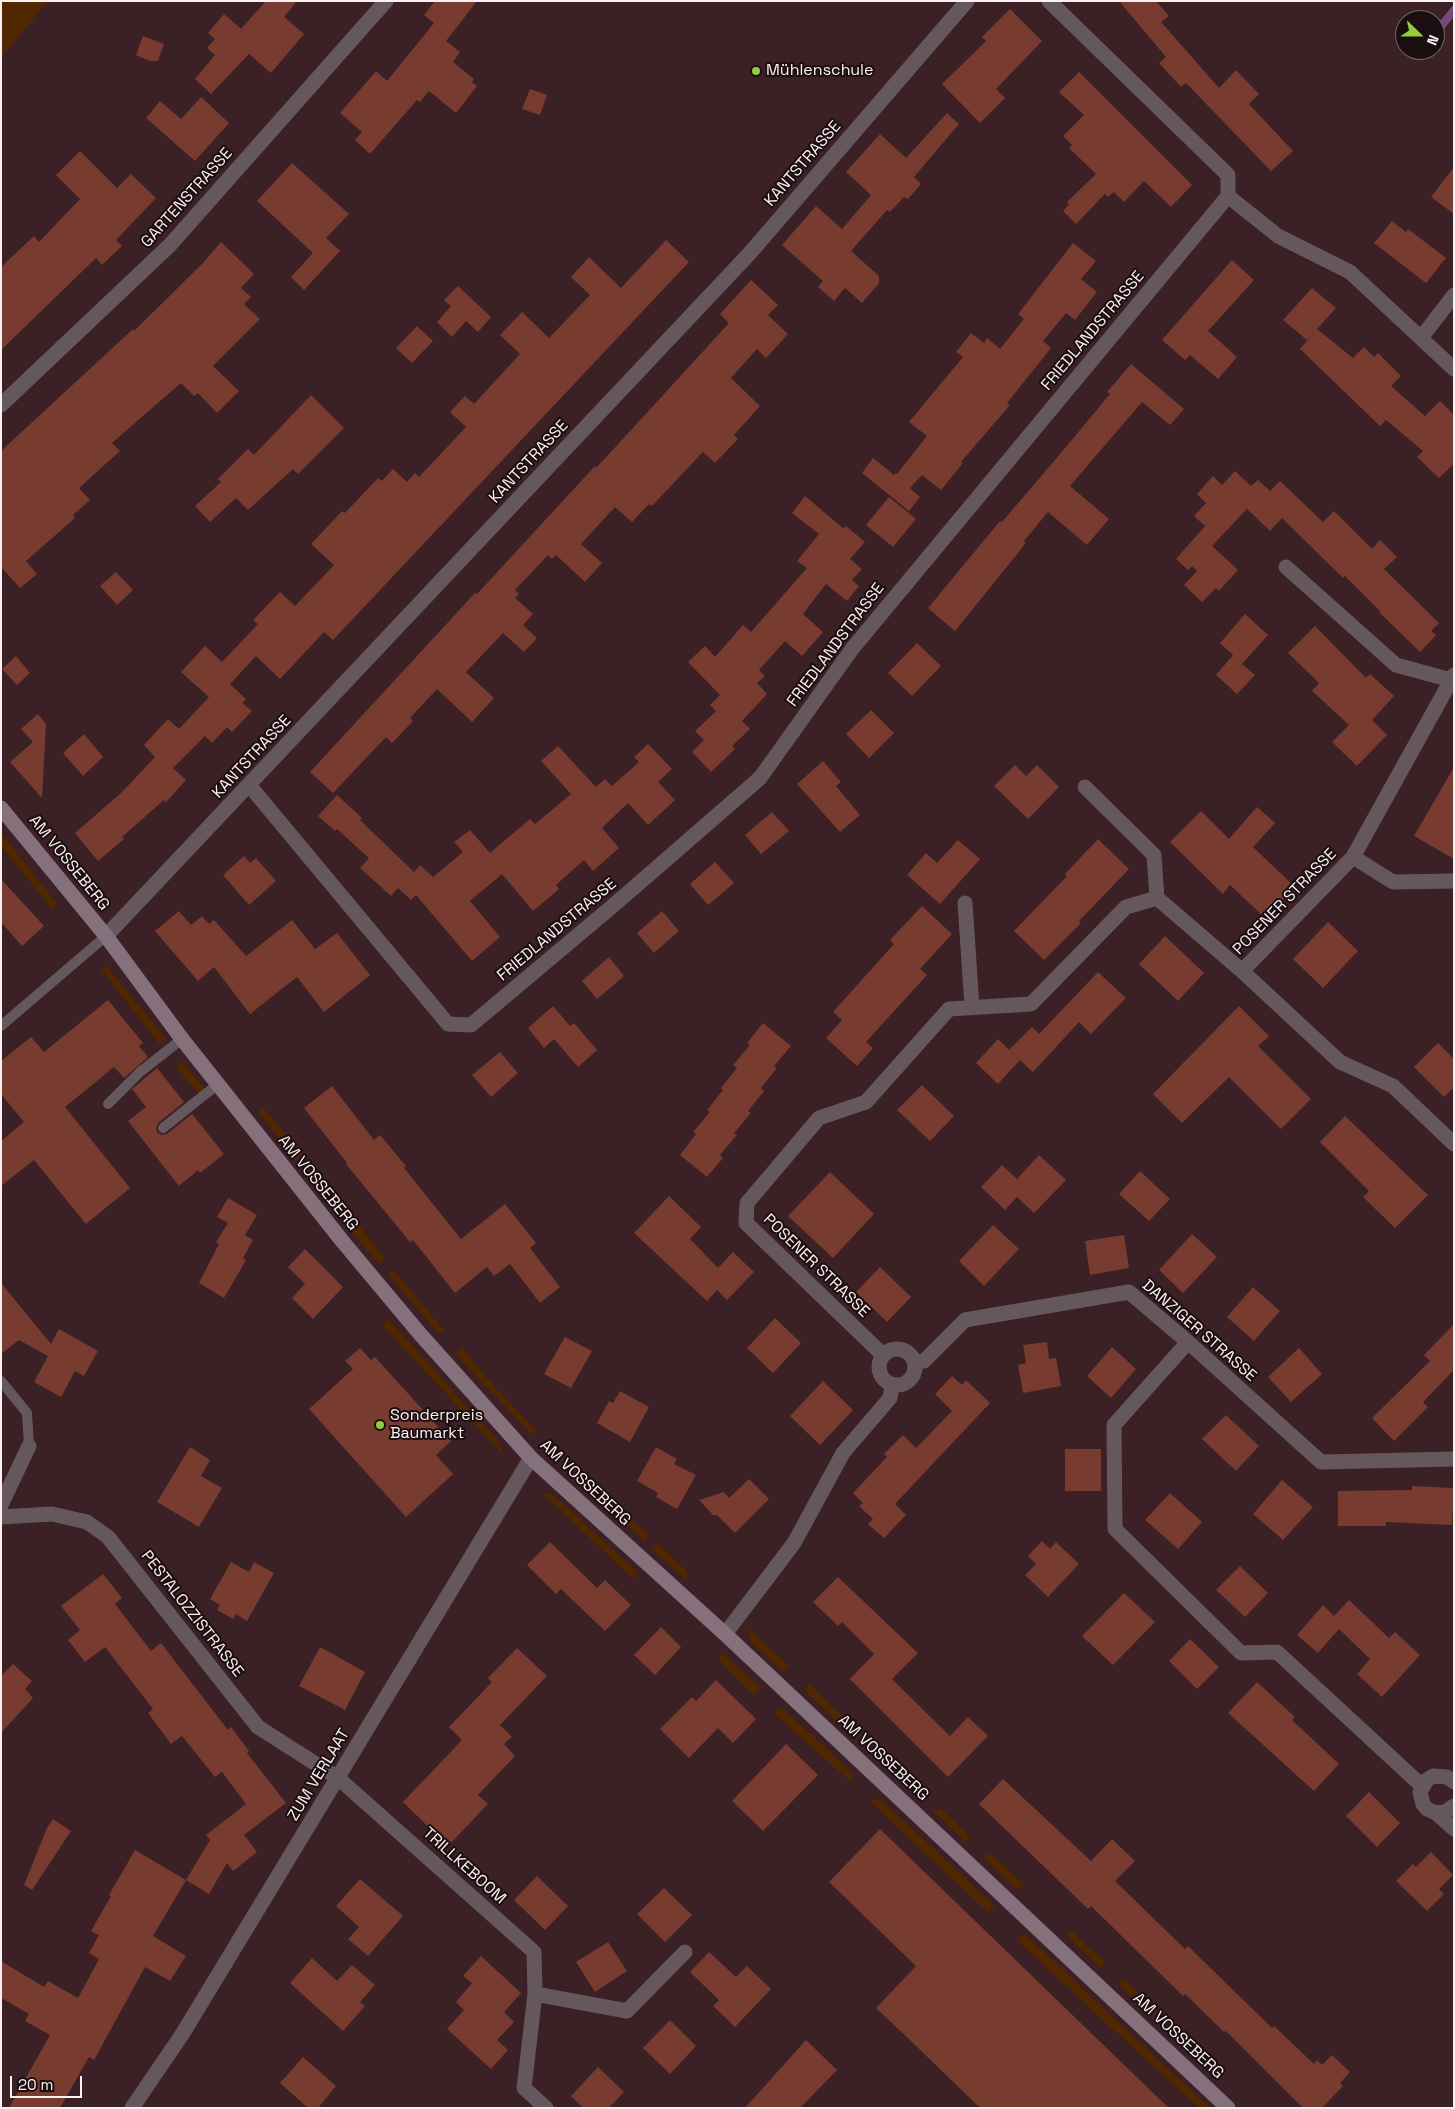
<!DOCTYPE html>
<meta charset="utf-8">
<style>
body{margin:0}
#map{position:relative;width:1455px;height:2109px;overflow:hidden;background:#3b2025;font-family:"Space Grotesk",sans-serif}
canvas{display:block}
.frame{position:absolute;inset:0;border:2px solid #feeff1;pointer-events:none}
.north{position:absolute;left:1395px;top:10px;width:50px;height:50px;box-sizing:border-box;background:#1a0e10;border:1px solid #75686a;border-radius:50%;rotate:112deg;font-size:14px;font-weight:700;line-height:20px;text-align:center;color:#feeff1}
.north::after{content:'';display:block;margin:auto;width:18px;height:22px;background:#94cc3c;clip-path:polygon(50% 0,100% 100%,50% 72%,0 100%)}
.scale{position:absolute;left:10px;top:2076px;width:72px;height:22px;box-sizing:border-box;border:2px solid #feeff1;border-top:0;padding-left:6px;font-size:15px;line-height:18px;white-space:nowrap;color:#feeff1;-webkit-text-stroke:4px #1a0e10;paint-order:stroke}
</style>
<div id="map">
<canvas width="1455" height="2109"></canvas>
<div class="frame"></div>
<div class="north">N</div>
<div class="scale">20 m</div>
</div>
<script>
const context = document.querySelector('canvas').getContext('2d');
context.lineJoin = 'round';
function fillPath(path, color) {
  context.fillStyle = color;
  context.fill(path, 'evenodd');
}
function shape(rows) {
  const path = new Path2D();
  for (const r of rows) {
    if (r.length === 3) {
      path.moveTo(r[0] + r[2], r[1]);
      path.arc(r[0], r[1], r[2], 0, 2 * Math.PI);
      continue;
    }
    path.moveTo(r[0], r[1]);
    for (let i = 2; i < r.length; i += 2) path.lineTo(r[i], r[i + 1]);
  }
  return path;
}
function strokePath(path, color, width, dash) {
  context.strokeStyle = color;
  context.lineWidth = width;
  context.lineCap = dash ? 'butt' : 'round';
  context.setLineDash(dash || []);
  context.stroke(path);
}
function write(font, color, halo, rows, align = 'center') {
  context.font = font + ' "Space Grotesk",sans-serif';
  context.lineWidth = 4;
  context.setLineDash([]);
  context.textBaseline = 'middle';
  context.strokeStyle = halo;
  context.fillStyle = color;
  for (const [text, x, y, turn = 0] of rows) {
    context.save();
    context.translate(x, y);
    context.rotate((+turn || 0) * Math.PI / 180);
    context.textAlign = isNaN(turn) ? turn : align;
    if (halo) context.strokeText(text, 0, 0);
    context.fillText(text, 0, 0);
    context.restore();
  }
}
fillPath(shape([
 [1,1,48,1,1,58],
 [1,833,58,904,53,910,1,846],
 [106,965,166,1039,159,1044,101,969],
 [182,1061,205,1089,199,1094,176,1067],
 [264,1108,302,1155,295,1160,259,1112],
 [313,1169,338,1200,332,1206,306,1174],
 [358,1224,385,1259,379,1264,350,1230],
 [394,1270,444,1330,439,1334,388,1274],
 [388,1319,498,1440,504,1456,382,1325],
 [462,1348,498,1390,536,1430,532,1435,455,1354],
 [543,1494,549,1494,556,1497,638,1573,633,1579],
 [618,1506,649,1536,644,1541,612,1511],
 [658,1544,689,1573,684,1578,652,1549],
 [748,1628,789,1666,784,1672,750,1641],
 [723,1653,761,1688,754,1695,718,1659],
 [810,1684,843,1717,838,1722,804,1690],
 [781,1707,852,1772,852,1783,774,1713],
 [880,1799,995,1906,989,1913,885,1816,870,1800],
 [940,1808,970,1836,966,1842,935,1813],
 [990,1853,1024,1885,1017,1890,984,1858],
 [1071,1930,1106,1963,1101,1968,1066,1935],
 [1024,1933,1121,2025,1211,2108,1199,2108,1117,2033,1017,1940],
 [1123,1978,1151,2005,1146,2011,1118,1983]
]), '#512700');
strokePath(shape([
 [1435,34,1454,10]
]), '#724b7b', 8);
fillPath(shape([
 [266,1,297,1,284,17,304,34,271,73,249,54,211,94,195,79,215,55,207,48,215,39,208,33,224,14,241,29],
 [435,1,477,1,446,41,460,52,453,62,474,79,472,82,477,86,456,113,429,91,420,102,417,100,370,154,355,140,362,132,340,113,376,71,387,81,434,23,424,15],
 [1119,1,1156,1,1169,16,1161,22,1219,88,1236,70,1259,94,1249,104,1293,151,1271,171,1186,83,1181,87,1159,63,1166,57],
 [1010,9,1042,41,996,89,1005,98,980,123,942,84,986,41,982,37],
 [143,36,164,44,158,61,150,61,136,55],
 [1079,72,1192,185,1171,207,1144,181,1124,202,1114,192,1108,197,1105,194,1076,224,1063,211,1069,204,1067,202,1096,174,1069,148,1072,145,1063,136,1084,115,1059,92],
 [530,89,547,95,540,115,522,109],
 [201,97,229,123,195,161,146,118,160,101,181,119],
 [947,113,959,124,914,177,921,184,908,199,904,197,890,212,887,210,851,251,879,276,879,283,862,303,845,288,834,301,818,287,823,281,782,245,816,206,842,229,871,195,846,172,880,134,906,158],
 [80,151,117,188,131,174,156,198,116,240,122,246,102,265,96,258,1,350,1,267,34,236,39,242,80,199,56,175],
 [292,163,349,214,326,238,340,251,304,290,291,277,313,253,257,201],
 [1454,167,1454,214,1431,197],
 [1392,221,1406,232,1408,229,1446,258,1426,283,1374,243],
 [666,240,689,262,333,640,324,632,280,679,256,656,230,684,246,699,242,703,252,711,232,732,227,727,212,743,205,736,173,768,186,780,166,802,164,800,122,837,124,839,98,861,75,833,122,792,155,757,144,745,168,719,179,729,209,697,181,672,205,646,222,662,258,624,253,620,280,592,295,606,334,565,311,544,342,511,345,513,378,478,382,481,393,469,407,482,415,473,419,477,466,427,450,412,465,396,474,404,520,354,500,335,522,312,549,338,590,295,571,277,589,257,621,288],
 [221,242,254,274,241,288,251,297,244,304,260,319,213,366,239,391,217,413,198,393,194,396,181,383,112,443,120,451,79,488,90,500,73,515,75,518,26,561,37,574,20,588,1,567,1,451,133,329,134,331,204,262],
 [1073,243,1096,261,1081,279,1097,292,1075,320,1066,313,1043,341,1051,348,1007,403,1010,405,961,462,963,463,941,490,922,475,910,488,920,497,909,511,862,473,873,458,894,475,896,473,897,474,927,436,909,422,963,357,956,352,971,333,984,343,987,338,1000,349,1024,319,1018,314],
 [1232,260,1254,280,1208,331,1237,357,1218,379,1190,355,1185,360,1162,340],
 [751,280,778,305,768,315,788,334,766,358,757,349,731,378,760,406,734,435,738,439,715,463,703,452,652,506,649,504,632,522,615,507,581,544,602,563,585,582,556,555,552,559,548,555,515,590,519,594,515,598,533,614,523,625,537,638,524,652,503,633,466,672,494,698,472,722,437,689,410,718,413,721,392,743,386,737,333,793,310,772,452,618,475,593,477,594,595,466,596,468,632,429,729,323,720,314],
 [458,286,491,317,478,332,466,321,452,337,437,322,451,306,444,300],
 [1312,288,1336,308,1307,340,1283,320],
 [417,326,433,341,412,363,396,348],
 [1317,329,1353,358,1364,347,1374,357,1378,353,1401,376,1391,386,1425,416,1440,401,1454,415,1454,464,1439,478,1417,457,1423,451,1386,420,1380,426,1300,349],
 [1131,364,1184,409,1170,425,1142,402,1070,486,1109,519,1087,545,1048,512,1024,541,1026,543,955,631,928,608,1000,521,1002,522,1066,447,1110,394,1107,392],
 [311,395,344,428,298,474,293,469,248,510,236,498,210,522,195,506,221,482,218,479,248,449,254,455],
 [1235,471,1251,486,1258,480,1270,491,1280,481,1323,522,1334,511,1372,549,1380,540,1397,557,1384,569,1439,623,1431,631,1436,635,1420,652,1379,612,1380,611,1345,576,1343,578,1282,518,1270,531,1247,509,1212,546,1238,570,1219,591,1216,588,1202,602,1184,585,1197,571,1192,566,1188,570,1176,559,1205,526,1194,516,1206,503,1197,494,1213,476,1222,485],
 [805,496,844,529,846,526,865,542,850,559,862,569,852,580,859,586,847,601,826,584,803,614,823,632,802,656,785,641,759,670,765,676,757,683,767,694,742,721,750,729,732,746,735,749,711,772,692,752,704,740,695,731,716,711,710,705,720,695,688,662,705,646,715,657,743,625,751,632,807,568,797,561,819,534,792,513],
 [889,497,916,519,893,547,866,525],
 [116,572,133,590,117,605,100,586],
 [1245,614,1268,635,1242,664,1255,675,1237,694,1216,675,1233,655,1220,643],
 [1315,626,1366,678,1370,674,1394,696,1372,720,1387,735,1357,766,1332,742,1349,725,1312,691,1319,683,1288,653],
 [917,643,941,666,912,696,888,673],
 [16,656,30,673,17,685,2,669],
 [871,710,894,733,869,758,846,734],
 [38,714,46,724,42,798,10,762,33,742,21,729],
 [84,734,103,757,83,776,63,753],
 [648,744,672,769,658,782,675,800,648,825,628,803,602,828,619,848,593,871,584,860,556,885,559,889,533,911,502,874,470,901,500,937,472,961,416,895,411,900,398,888,391,896,360,868,369,858,337,829,335,831,318,816,337,795,362,818,360,820,414,872,420,865,433,877,463,852,454,842,470,830,490,853,530,819,535,824,571,794,541,761,558,746,596,787,605,779,612,786,639,762,634,757],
 [823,761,841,782,836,786,860,815,840,832,797,784],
 [1015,765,1026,776,1037,765,1059,787,1028,819,994,786],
 [1454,767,1454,859,1414,836],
 [1257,807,1275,823,1253,847,1295,887,1265,918,1230,885,1223,894,1170,842,1201,811,1229,839],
 [772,812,789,831,761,854,745,835],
 [1098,839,1129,869,1079,921,1081,923,1044,960,1014,931,1067,876,1065,874],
 [958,840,980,859,940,904,907,875,926,853,937,863],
 [244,856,250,863,256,858,276,881,249,905,223,875],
 [715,862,734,883,708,905,690,884],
 [1,879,44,926,22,946,1,922],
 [922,906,952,934,920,969,927,975,866,1042,873,1048,857,1066,826,1038,842,1020,833,1012,894,944,890,940],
 [179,911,191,925,202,916,209,924,214,920,246,956,292,920,315,949,337,933,370,975,324,1012,297,977,250,1014,214,967,198,981,155,931],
 [662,911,679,931,654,953,637,933],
 [1328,922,1358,951,1323,988,1293,959],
 [1165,936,1204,973,1178,1001,1139,964],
 [609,957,624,976,597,999,582,981],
 [1098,972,1126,998,1091,1034,1079,1022,1033,1072,1009,1050,1032,1027,1039,1034],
 [108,1000,143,1043,139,1046,148,1057,124,1078,114,1067,65,1107,130,1188,86,1224,34,1160,1,1186,1,1141,24,1122,1,1094,1,1061,31,1037,44,1052],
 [553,1006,570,1026,574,1023,597,1050,578,1067,554,1039,544,1048,528,1028],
 [1239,1006,1269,1036,1258,1046,1311,1099,1281,1129,1229,1077,1182,1123,1153,1094],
 [763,1023,791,1046,774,1066,777,1068,761,1088,764,1091,748,1111,751,1113,734,1133,737,1135,720,1155,723,1158,707,1177,680,1155,696,1134,693,1132,710,1112,707,1110,723,1090,721,1088,737,1068,733,1065,750,1045,747,1043],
 [998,1039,1020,1060,998,1084,976,1063],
 [1438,1043,1454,1059,1454,1087,1444,1097,1414,1067],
 [500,1052,518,1073,491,1097,472,1075],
 [157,1068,184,1102,158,1123,156,1129,157,1132,161,1135,167,1134,192,1114,224,1154,200,1173,198,1170,179,1186,128,1121,146,1107,132,1089],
 [922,1085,954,1116,930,1141,897,1110],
 [332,1086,374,1140,380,1135,406,1166,404,1168,461,1239,505,1204,536,1243,530,1248,560,1287,540,1303,510,1264,494,1276,487,1267,455,1293,413,1240,410,1242,346,1164,347,1163,304,1108],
 [1345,1116,1428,1195,1395,1228,1363,1197,1369,1191,1320,1142],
 [1039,1155,1066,1180,1034,1213,1017,1197,1005,1210,981,1187,1002,1165,1017,1179],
 [1140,1171,1170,1199,1149,1221,1119,1194],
 [830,1172,874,1214,833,1258,788,1216],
 [669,1196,701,1227,690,1239,718,1268,733,1252,754,1272,727,1300,717,1290,707,1301,634,1233],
 [228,1198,257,1215,245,1235,253,1240,243,1258,246,1260,224,1298,199,1283,219,1244,216,1242,228,1223,217,1217],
 [993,1225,1019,1249,984,1286,959,1261],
 [1192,1234,1217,1257,1183,1293,1159,1270],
 [1124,1235,1129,1268,1090,1275,1085,1241],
 [305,1249,343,1287,313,1319,292,1298,305,1284,288,1267],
 [880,1267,911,1297,887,1322,856,1292],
 [1,1283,51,1344,59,1329,98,1351,84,1376,75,1371,61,1397,34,1382,48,1356,19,1340,1,1354],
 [1253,1287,1280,1311,1254,1341,1227,1317],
 [775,1318,801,1343,773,1373,747,1348],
 [1454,1324,1454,1370,1423,1402,1428,1407,1394,1441,1372,1418,1430,1361,1424,1355],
 [565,1337,592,1351,571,1388,544,1374],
 [1047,1342,1049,1359,1056,1358,1061,1386,1023,1393,1018,1365,1026,1363,1023,1345],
 [1112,1347,1136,1369,1111,1398,1087,1376],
 [360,1348,371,1360,375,1357,451,1441,436,1455,453,1474,406,1517,309,1409,353,1369,345,1361],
 [1299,1348,1322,1374,1291,1402,1268,1377],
 [952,1376,962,1385,966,1380,990,1403,895,1504,906,1515,884,1538,868,1524,873,1519,859,1506,863,1503,853,1493,887,1457,884,1454,903,1435,916,1448,952,1411,935,1394],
 [823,1381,853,1410,820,1445,790,1416],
 [620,1391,649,1407,630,1442,597,1423,609,1401,613,1403],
 [1226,1415,1259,1446,1236,1471,1202,1439],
 [190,1447,210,1460,201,1476,222,1488,199,1527,157,1502],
 [656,1447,677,1459,674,1464,696,1475,677,1509,656,1497,658,1493,637,1481],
 [1065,1449,1101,1449,1101,1491,1065,1491],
 [749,1479,769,1499,735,1533,717,1515,713,1515,699,1500,724,1492,729,1498],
 [1282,1480,1313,1507,1283,1540,1253,1514],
 [1412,1486,1454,1488,1452,1525,1386,1522,1386,1526,1338,1526,1338,1491,1412,1490],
 [1170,1493,1202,1522,1178,1549,1145,1520],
 [1042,1541,1050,1549,1056,1542,1079,1564,1048,1597,1025,1575,1036,1564,1028,1556],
 [550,1542,597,1588,605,1580,631,1605,605,1631,561,1589,556,1594,527,1565],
 [231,1562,249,1572,254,1562,274,1573,247,1621,236,1614,233,1619,217,1610,220,1605,210,1599],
 [1240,1566,1268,1593,1245,1617,1216,1590],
 [103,1574,122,1598,115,1604,151,1651,161,1643,228,1730,231,1727,249,1751,247,1753,286,1803,244,1835,257,1852,233,1871,227,1863,209,1894,186,1880,210,1840,206,1835,246,1804,222,1772,215,1777,182,1736,171,1744,148,1713,153,1709,105,1647,85,1662,68,1640,80,1630,61,1606],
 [838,1577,918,1653,892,1679,950,1736,968,1717,988,1736,948,1777,850,1679,874,1654,842,1622,838,1626,813,1602],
 [1124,1593,1155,1622,1113,1665,1082,1636],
 [1349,1600,1389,1638,1395,1632,1420,1655,1382,1697,1357,1674,1370,1659,1339,1629,1318,1653,1297,1635,1323,1605,1334,1616],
 [661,1627,681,1647,655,1675,634,1655],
 [1190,1639,1219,1667,1197,1689,1169,1661],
 [320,1647,365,1672,345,1710,299,1686],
 [517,1648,547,1676,500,1725,512,1737,504,1744,515,1756,478,1795,488,1804,448,1846,403,1802,462,1740,449,1727,492,1682,488,1678],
 [13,1664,32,1681,25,1689,33,1698,1,1733,1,1676],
 [716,1680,756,1719,733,1743,718,1728,689,1758,660,1729,692,1697,696,1701],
 [1257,1682,1295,1717,1292,1720,1339,1764,1314,1791,1228,1713],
 [786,1744,818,1775,763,1831,732,1801],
 [1003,1779,1091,1861,1112,1839,1135,1861,1115,1881,1185,1949,1188,1946,1272,2028,1274,2026,1314,2064,1317,2060,1322,2065,1332,2055,1350,2072,1340,2083,1343,2086,1322,2108,1303,2108,1226,2031,1224,2032,1185,1994,1183,1996,1091,1906,1088,1909,979,1804],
 [1369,1792,1400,1823,1377,1847,1346,1816],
 [53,1819,71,1831,32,1890,24,1885,47,1828],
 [880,1829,1148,2088,1169,2108,980,2108,912,2042,876,2008,916,1966,829,1882],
 [135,1850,186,1880,153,1936,186,1956,170,1981,145,1967,94,2060,89,2057,60,2108,9,2108,50,2035,25,2021,29,2014,1,1998,1,1961,44,1987,48,1981,78,1998,99,1959,89,1953,99,1935,91,1931,111,1896,109,1895],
 [1431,1852,1453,1875,1439,1889,1444,1894,1427,1911,1396,1881,1413,1864,1416,1867],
 [537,1876,568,1906,545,1930,514,1900],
 [360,1879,403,1916,368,1956,348,1939,359,1927,336,1906],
 [664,1888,692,1915,665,1942,637,1914],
 [608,1942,627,1971,595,1992,576,1962],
 [709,1952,736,1977,747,1966,771,1989,735,2027,713,2006,719,2000,690,1972],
 [481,1956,521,1993,504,2012,514,2022,497,2040,508,2050,491,2069,447,2029,464,2010,456,2002,472,1983,463,1976],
 [312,1958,337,1981,352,1965,375,1985,360,2002,365,2006,343,2031,290,1983],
 [670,2020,696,2046,670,2074,643,2048],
 [806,2040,837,2070,800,2108,745,2108],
 [303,2057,336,2086,318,2108,308,2108,280,2083],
 [598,2067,624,2092,609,2108,583,2108,571,2096]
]), '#783b2f');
strokePath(shape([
 [1,1026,106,936],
 [108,1104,140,1072,182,1039],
 [163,1128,218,1084],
 [1,1381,27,1413,29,1446]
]), '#64585e', 10);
strokePath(shape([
 [1228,196,1278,236,1350,272,1454,369],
 [1421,338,1454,295],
 [1,405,170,245,386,1],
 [1286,567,1396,665,1451,680],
 [249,785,448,1024,471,1025,615,904,760,778,852,649,1228,196,1228,175,1049,1],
 [1085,787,1154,855,1157,898],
 [1353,857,1393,882,1454,881],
 [965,903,972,1007],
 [106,936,750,253,967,1],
 [1242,971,1353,857,1454,675],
 [1188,1342,1114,1425,1115,1529,1241,1653,1277,1652,1422,1786],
 [897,1367,18],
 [883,1355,746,1223,747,1203,819,1118,866,1102,949,1009,1031,1004,1126,907,1157,898,1242,971,1340,1062,1393,1086,1454,1144],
 [915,1362,924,1361,965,1320,1129,1292,1188,1342,1321,1462,1454,1459],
 [1,1505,29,1446],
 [1,1517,52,1514,87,1522,108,1537,258,1727,338,1778,534,1952,535,1994,524,2088,546,2108],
 [725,1634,794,1543,843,1453,890,1398,892,1385],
 [1454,1782,1447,1777,1433,1776,1427,1780,1420,1792,1423,1804,1427,1809,1436,1813,1445,1812,1454,1806],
 [1436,1813,1454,1829],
 [535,1994,627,2011,685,1952],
 [132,2108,183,2033,531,1458]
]), '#64585e', 15);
strokePath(shape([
 [1,808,106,936,182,1039,343,1242,420,1334,531,1458,725,1634,1228,2108]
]), '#85717c', 15);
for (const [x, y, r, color] of [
 [756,71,5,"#94cc3c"],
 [380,1425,5,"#94cc3c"]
]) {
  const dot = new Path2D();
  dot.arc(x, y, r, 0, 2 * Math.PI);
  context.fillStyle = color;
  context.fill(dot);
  strokePath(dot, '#1a0e10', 2);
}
write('16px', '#feeff1', '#1a0e10', [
 ["Mühlenschule",766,71],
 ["Sonderpreis",390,1416],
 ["Baumarkt",390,1434]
], 'left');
write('16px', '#feeff1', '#1a0e10', [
 ["KANTSTRASSE",803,164,-49],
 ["GARTENSTRASSE",187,198,-48],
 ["FRIEDLANDSTRASSE",1093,331,-50],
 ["KANTSTRASSE",529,462,-47],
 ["FRIEDLANDSTRASSE",836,645,-53],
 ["KANTSTRASSE",252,757,-47],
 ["AM VOSSEBERG",69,863,51],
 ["POSENER STRASSE",1285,902,-46],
 ["FRIEDLANDSTRASSE",557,930,-40],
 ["AM VOSSEBERG",318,1183,51],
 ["POSENER STRASSE",816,1266,44],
 ["DANZIGER STRASSE",1199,1331,41],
 ["AM VOSSEBERG",585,1483,43],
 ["PESTALOZZISTRASSE",192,1614,52],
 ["AM VOSSEBERG",883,1758,43],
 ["ZUM VERLAAT",319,1775,-59],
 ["TRILLKEBOOM",464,1866,42],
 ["AM VOSSEBERG",1178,2036,43]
]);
</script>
